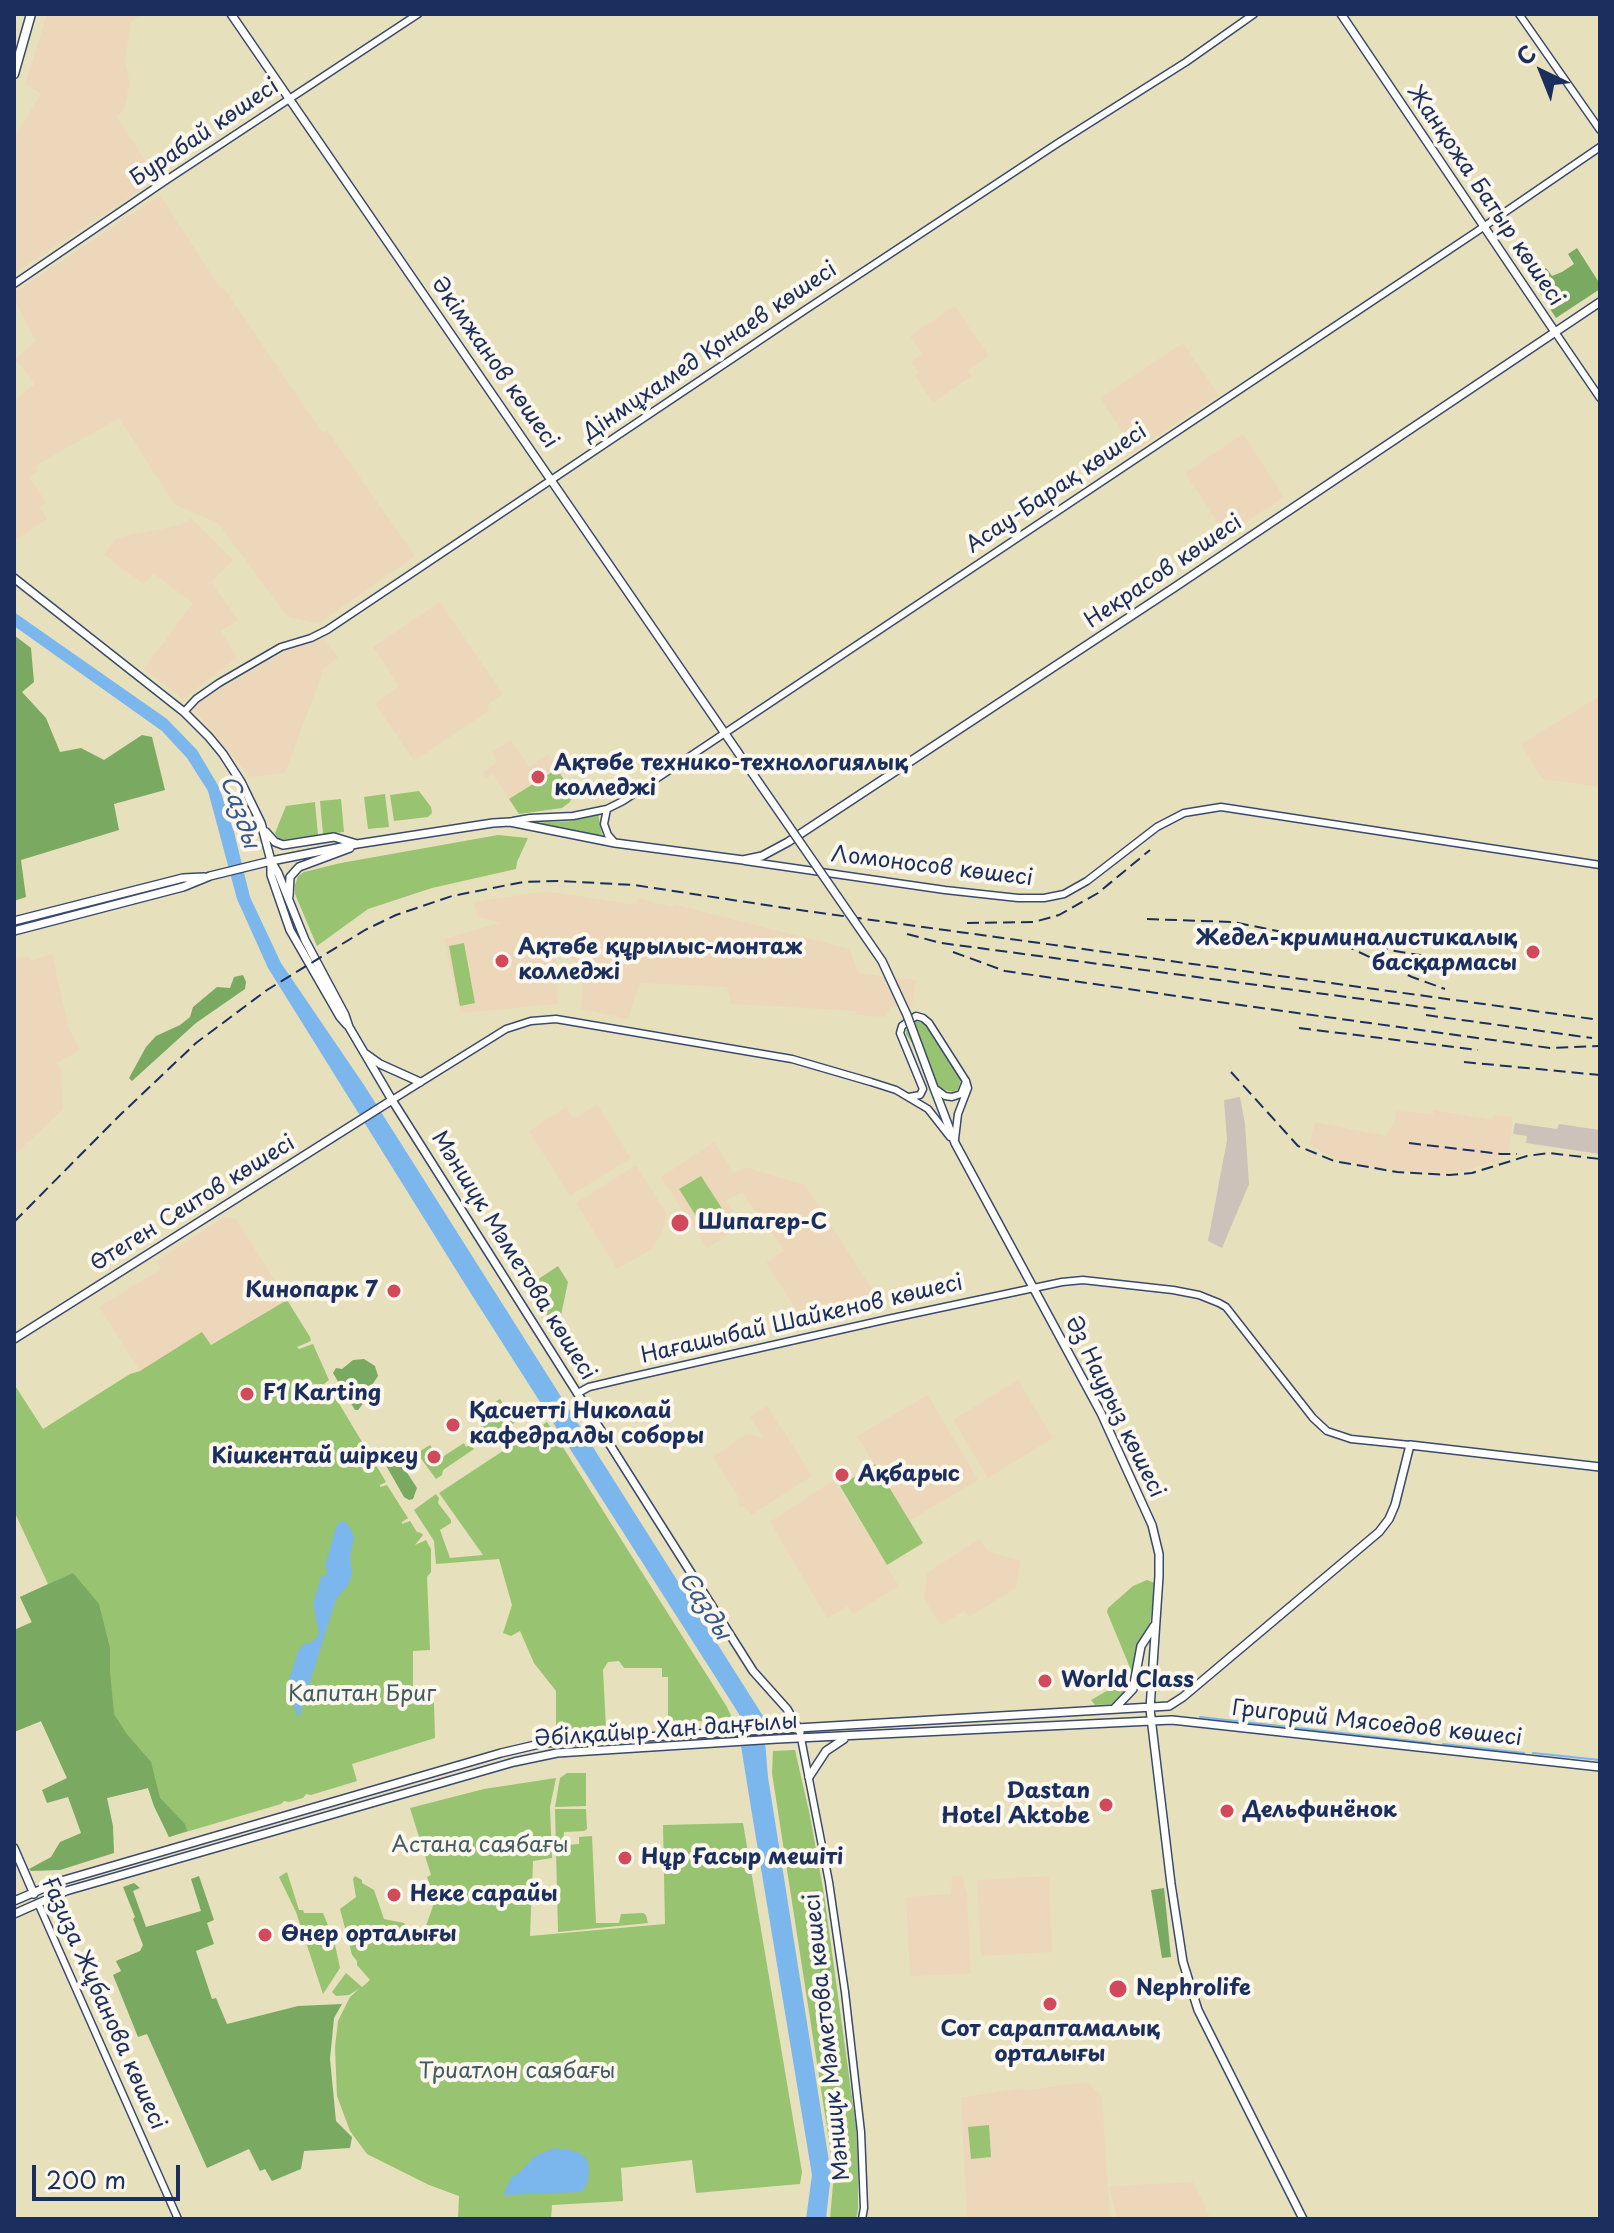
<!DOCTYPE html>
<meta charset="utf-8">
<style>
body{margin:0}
#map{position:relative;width:1614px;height:2233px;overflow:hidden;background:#e7e0bc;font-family:"Playpen Sans",sans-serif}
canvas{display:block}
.frame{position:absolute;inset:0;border:16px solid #1b2f5e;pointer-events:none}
.north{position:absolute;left:1502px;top:32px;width:80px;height:80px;-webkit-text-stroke:6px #fbf7ec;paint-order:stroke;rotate:317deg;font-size:22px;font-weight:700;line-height:32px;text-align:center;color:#1b2f5e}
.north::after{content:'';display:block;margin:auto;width:28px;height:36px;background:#1b2f5e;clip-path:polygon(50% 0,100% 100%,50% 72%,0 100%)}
.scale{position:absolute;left:32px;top:2165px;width:148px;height:36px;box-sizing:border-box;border:4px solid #1b2f5e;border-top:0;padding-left:10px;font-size:24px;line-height:28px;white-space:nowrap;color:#1b2f5e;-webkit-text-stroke:6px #fbf7ec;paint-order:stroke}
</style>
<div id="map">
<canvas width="1614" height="2233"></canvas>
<div class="frame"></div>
<div class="north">С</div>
<div class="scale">200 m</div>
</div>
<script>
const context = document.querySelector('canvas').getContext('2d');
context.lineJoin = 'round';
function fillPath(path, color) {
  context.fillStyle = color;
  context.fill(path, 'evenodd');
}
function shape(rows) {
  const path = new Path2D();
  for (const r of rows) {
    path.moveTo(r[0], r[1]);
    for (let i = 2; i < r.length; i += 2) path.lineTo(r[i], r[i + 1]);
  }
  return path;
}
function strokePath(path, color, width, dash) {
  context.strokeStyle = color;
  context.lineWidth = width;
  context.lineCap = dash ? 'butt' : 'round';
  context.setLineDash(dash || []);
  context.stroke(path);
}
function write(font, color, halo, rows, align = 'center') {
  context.font = font + ' "Playpen Sans",sans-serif';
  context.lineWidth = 8;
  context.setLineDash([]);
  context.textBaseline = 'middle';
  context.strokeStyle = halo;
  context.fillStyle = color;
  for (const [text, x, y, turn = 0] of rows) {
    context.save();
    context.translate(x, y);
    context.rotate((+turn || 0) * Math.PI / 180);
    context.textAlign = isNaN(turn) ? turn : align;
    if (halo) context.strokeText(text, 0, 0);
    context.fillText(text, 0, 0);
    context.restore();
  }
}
fillPath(shape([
 [47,14,143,14,131,22,125,63,130,83,124,110,117,117,157,179,15,273,14,138,41,94,25,84],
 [160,195,221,289,224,288,306,409,323,433,327,430,415,556,318,624,287,616,218,523,174,504,119,418,35,466,38,471,30,477,46,503,40,507,47,519,14,541,14,400,35,384,15,359,36,341,14,299,14,293],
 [955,306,989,356,968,370,972,376,933,403,915,376,919,373,911,362,922,354,910,336],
 [1183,343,1219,395,1135,451,1100,398],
 [1243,434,1284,497,1226,535,1185,473],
 [192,518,234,560,211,582,238,620,221,631,237,658,183,699,144,669,193,603,153,573,144,584,104,555,116,538,180,525],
 [440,602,503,694,487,705,490,710,414,761,375,703,399,686,373,647],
 [323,639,338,657,324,669,285,773,250,777,193,708,212,693,286,651],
 [1600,696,1600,787,1542,779,1521,744],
 [511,740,529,767,548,754,573,793,570,802,562,808,519,814,493,774,486,778,483,772,497,762,492,752],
 [552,892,636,905,638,898,672,907,673,904,850,949,858,973,916,980,912,1007,891,1007,885,1017,855,1015,856,1011,731,1004,727,987,640,983,628,1019,581,1009,584,967,567,956,549,936,556,951,558,1004,462,1013,459,1008,444,939,500,923,478,917,473,902,532,893],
 [52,954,69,1029,80,1050,57,1063,61,1069,63,1109,14,1156,14,959,28,956,30,961],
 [597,1104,631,1158,570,1196,529,1131,566,1107,574,1119],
 [1434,1110,1492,1120,1493,1115,1513,1117,1509,1153,1501,1152,1500,1160,1468,1170,1445,1173,1402,1171,1373,1167,1332,1159,1332,1157,1309,1145,1315,1122,1386,1136,1394,1123,1396,1111,1433,1114],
 [714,1142,734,1173,745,1167,805,1185,874,1292,839,1313,803,1320,766,1263,784,1251,761,1216,757,1214,742,1192,726,1201,742,1225,707,1249,661,1177],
 [636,1165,667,1214,662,1232,651,1250,617,1269,576,1203],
 [224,1217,235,1218,287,1300,210,1345,202,1333,140,1371,99,1307,161,1269,157,1261],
 [1018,1380,1053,1438,988,1478,953,1420],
 [928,1395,978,1480,909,1521,857,1436],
 [767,1405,812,1476,751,1515,746,1507,740,1507,737,1502,739,1498,713,1457,747,1434,763,1437,750,1417],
 [834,1480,899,1586,853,1614,848,1606,827,1618,770,1522],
 [979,1539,989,1552,1021,1561,1016,1588,969,1617,964,1611,941,1625,924,1599,927,1573],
 [963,1875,964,1886,967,1893,971,1974,910,1976,906,1897,951,1894,952,1876],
 [1049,1876,1052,1952,981,1956,977,1880],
 [1087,2082,1102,2097,1110,2219,967,2219,961,2098,1020,2088,1026,2090],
 [1193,2182,1211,2219,1117,2219,1109,2186]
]), '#edd7bb');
fillPath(shape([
 [1240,1097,1245,1124,1249,1184,1222,1248,1208,1241,1227,1140,1224,1100],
 [1515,1123,1557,1129,1559,1124,1600,1130,1600,1154,1526,1143,1527,1136,1513,1134]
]), '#ccc2b9');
fillPath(shape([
 [557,769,573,793,570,802,562,808,519,814,509,799],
 [419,791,431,807,432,813,428,817,394,821,390,795],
 [385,794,389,827,368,829,364,797],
 [341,799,344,832,323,834,320,801],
 [315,802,318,835,279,840,275,833,286,806],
 [598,813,602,836,525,823,571,821],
 [498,835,528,838,517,862,516,869,432,888,368,909,317,946,295,894,295,885,298,876,304,872,341,863],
 [464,943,475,1003,460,1006,449,946],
 [916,1020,924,1023,961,1079,958,1089,953,1092,941,1089,906,1034,907,1026],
 [701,1176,725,1213,703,1227,679,1189],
 [558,1266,568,1282,560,1320,553,1325,528,1286],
 [287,1300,310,1337,311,1341,297,1347,299,1349,313,1344,329,1380,320,1387,322,1388,328,1385,362,1442,357,1446,357,1448,364,1445,386,1482,380,1485,380,1487,387,1485,408,1518,402,1522,402,1524,410,1521,417,1532,421,1533,423,1535,415,1545,426,1540,431,1549,431,1572,427,1577,430,1650,413,1651,413,1688,415,1688,416,1703,434,1702,435,1738,352,1764,357,1781,311,1795,306,1794,303,1798,289,1802,284,1801,281,1804,169,1837,154,1806,148,1788,103,1799,67,1778,41,1721,14,1732,32,1623,20,1597,48,1584,14,1511,14,1384,43,1429,130,1374,140,1371,202,1332,211,1345],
 [500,1399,516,1422,480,1445,477,1440,481,1437,479,1432,481,1421,477,1416,486,1410,485,1408],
 [547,1422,727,1707,733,1720,674,1722,668,1715,668,1677,662,1677,662,1668,624,1668,619,1661,608,1662,603,1670,606,1728,556,1730,556,1691,534,1663,520,1631,511,1636,503,1633,512,1605,499,1559,436,1564,434,1541,414,1510,436,1494,439,1498,438,1503,451,1520,451,1523,440,1530,450,1558,483,1555,439,1493],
 [464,1443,466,1447,471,1444,474,1449,443,1470,442,1475,436,1479,417,1453,430,1445,434,1452,429,1456,433,1463],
 [875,1464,923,1543,887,1565,840,1486],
 [1147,1580,1155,1583,1150,1625,1132,1688,1114,1704,1095,1705,1091,1700,1131,1677,1131,1670,1107,1612,1108,1608,1133,1586],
 [795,1750,810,1816,824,1894,856,2127,858,2168,858,2209,856,2219,830,2219,834,2173,772,1773,773,1751],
 [567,1773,586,1773,586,1806,555,1807,560,1778],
 [556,1778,550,1807,552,1858,533,1861,530,1936,665,1924,663,1825,743,1823,802,2172,800,2184,696,2193,692,2160,621,2168,623,2201,552,2205,551,2219,458,2219,459,2196,429,2185,367,2154,350,2131,337,2096,335,2047,338,2021,350,1997,360,1988,349,1995,336,1996,332,1992,346,1973,362,1987,370,1980,357,1965,357,1961,352,1955,340,1909,356,1897,353,1879,355,1876,362,1880,362,1883,374,1890,384,1919,404,1923,415,1940,426,1926,435,1900,427,1877,431,1875,410,1808,484,1789],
 [555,1809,586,1809,587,1829,584,1831,564,1832,563,1845,579,1844,579,1837,592,1836,596,1923,619,1923,621,1914,643,1913,646,1915,648,1923,558,1932],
 [287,1872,299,1910,303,1910,304,1913,323,1913,334,1940,340,1968,323,1994,296,1912,279,1877],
 [989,2125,991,2157,971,2159,968,2127]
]), '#98c370');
fillPath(shape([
 [1577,248,1600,284,1600,289,1556,318,1528,275,1540,267,1546,268,1552,276,1562,272,1574,264,1568,254],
 [14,635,31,648,34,682,22,692,46,718,60,752,81,748,104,760,142,735,152,737,165,790,114,804,119,830,21,860,26,897,14,901],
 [243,975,246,982,245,989,196,1023,132,1081,129,1078,146,1047,156,1036,180,1025,190,1017,193,1007,217,987,230,988,234,977],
 [364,1359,375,1366,378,1376,366,1394,362,1405,358,1410,355,1410,333,1373,336,1368,342,1369,353,1360],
 [385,1450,396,1452,402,1456,406,1471,417,1488,413,1499,409,1500,404,1497,380,1455],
 [73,1573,99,1604,110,1648,110,1671,114,1714,126,1733,151,1762,160,1798,185,1824,187,1831,169,1837,154,1806,148,1788,107,1798,113,1826,114,1853,60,1870,31,1871,29,1869,51,1857,60,1842,81,1833,68,1797,47,1803,42,1790,67,1778,41,1721,14,1732,14,1630,32,1622,20,1597],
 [199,1876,214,1920,207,1923,214,1944,196,1951,212,1999,216,1998,227,2024,298,2006,342,2004,334,2018,330,2059,336,2121,352,2137,350,2148,304,2151,301,2169,272,2181,265,2169,260,2171,249,2149,207,2168,147,2034,138,2037,113,1975,121,1971,116,1961,140,1951,143,1945,133,1919,135,1917,123,1887,134,1883,140,1888,133,1891,146,1927,201,1911,191,1879],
 [1164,1888,1171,1957,1162,1958,1151,1890],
 [818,1890,831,1979,822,1982,818,1955,823,1948,820,1942,816,1940,809,1891]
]), '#7aa962');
fillPath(shape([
 [14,612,167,719,197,750,219,787,234,832,250,897,281,963,364,1085,763,1716,768,1777,831,2174,826,2219,806,2219,812,2175,751,1808,741,1746,741,1718,739,1714,468,1289,268,968,237,899,208,791,187,758,162,731,14,626],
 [344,1521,351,1529,354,1538,350,1556,352,1575,348,1585,336,1599,299,1717,297,1716,289,1687,292,1684,289,1680,298,1651,304,1644,313,1642,319,1634,313,1604,321,1577,328,1573,325,1565,337,1525,340,1522],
 [555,2148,575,2151,584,2156,588,2163,589,2173,587,2184,581,2192,503,2195,511,2178,520,2172,535,2156]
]), '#7bb7ed');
strokePath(shape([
 [1200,1717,1430,1743],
 [1443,1744,1524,1753],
 [1533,1753,1600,1760]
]), '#7bb7ed', 2);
const tertiary = shape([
 [1519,14,1600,130],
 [14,284,165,181,418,14],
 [1555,332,1600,398],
 [184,712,196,699,219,683,281,647,311,638,327,630,805,310,1058,143,1186,62,1254,14],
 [607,809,604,824,608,835,615,843],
 [513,821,530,818,573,816,607,809,623,801,1476,232,1600,147],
 [745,861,945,890,1018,898,1044,898,1064,894,1087,881,1157,827,1184,813,1221,807,1600,865],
 [934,1088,945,1096,952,1097,961,1094,966,1081],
 [909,1097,920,1095,923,1089,900,1033,902,1026,916,1016,923,1018,929,1023,966,1081,968,1088,958,1114,955,1139],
 [392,1100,506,1029,531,1021,556,1019,792,1059,871,1082,896,1090,928,1109,950,1137],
 [578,1393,589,1387,627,1378,888,1319,1062,1282,1083,1280,1173,1290,1199,1295,1219,1303,1226,1307,1313,1418,1327,1431,1351,1439,1410,1445],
 [801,1738,829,1882,845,1992,861,2132,864,2208,862,2219],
 [38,1903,178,2219]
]);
const secondary = shape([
 [231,14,737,751],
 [1341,14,1555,332],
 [14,578,184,712,209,737,223,754,241,782,261,823,271,861,271,875,290,930,340,1017,347,1025],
 [266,832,275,842,283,845,334,837,357,844],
 [271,861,278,873,305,940,345,1015,349,1027,392,1100,753,1671,787,1709,800,1732],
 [289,896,290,877,299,867,350,848],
 [14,921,183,878,204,877],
 [14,931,183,887,210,876,271,861,357,844,493,823,510,822,615,843,743,860,762,856,788,842,1175,587,1600,302],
 [366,1054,380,1064,420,1082],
 [934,1088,955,1143,1101,1413,1152,1525,1159,1554,1159,1576,1150,1709,1171,1884,1183,1962,1198,2010,1303,2219],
 [14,1339,392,1100],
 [1114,1709,1133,1689,1141,1646,1154,1626],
 [809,1777,826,1751,844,1739],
 [14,1848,34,1894],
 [14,1901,61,1881,501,1753,544,1743,1169,1706,1183,1697,1379,1532,1389,1519,1395,1505,1410,1445,1600,1467],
 [14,1914,66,1891,514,1762,557,1753,777,1739,1172,1720,1600,1767]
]);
const trunk = shape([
 [14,74,31,14]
]);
strokePath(tertiary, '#3a4a6c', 9);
strokePath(secondary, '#3a4a6c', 10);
strokePath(trunk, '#3a4a6c', 11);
strokePath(tertiary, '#fff', 6);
strokePath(secondary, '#fff', 7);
strokePath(trunk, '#fff', 8);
strokePath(shape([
 [1147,919,1233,922,1342,944,1412,977,1445,989],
 [967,923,1034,922,1059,915,1098,893,1150,850],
 [907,934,941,943,1437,1009],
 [1358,945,1457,961],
 [953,952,1005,971,1204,1000,1550,1048,1600,1046],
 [1426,1015,1592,1038],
 [1299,1028,1478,1050],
 [1464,1062,1600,1075],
 [1231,1072,1298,1146,1334,1161,1397,1172,1449,1175,1472,1173,1527,1156,1549,1153,1600,1159],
 [1409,1143,1501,1154,1517,1154],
 [14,1222,118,1117,196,1043,267,990,365,930,396,915,452,896,523,882,560,881,634,885,792,909,1600,1020]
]), '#1b2f5e', 2, [12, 6]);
const secondaryBridge = shape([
 [737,751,882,961,907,1015,934,1088]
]);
strokePath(secondaryBridge, '#3a4a6c', 10, []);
strokePath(secondaryBridge, '#fff', 7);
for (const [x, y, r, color] of [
 [538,777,8,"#d1495b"],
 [1533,952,8,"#d1495b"],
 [502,961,8,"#d1495b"],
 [680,1223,10,"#d1495b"],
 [394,1291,8,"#d1495b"],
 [247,1394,8,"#d1495b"],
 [453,1425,8,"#d1495b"],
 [434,1457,8,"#d1495b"],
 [842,1475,8,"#d1495b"],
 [1045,1681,8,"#d1495b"],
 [1106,1805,8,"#d1495b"],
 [1227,1811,8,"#d1495b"],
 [625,1858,8,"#d1495b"],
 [394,1895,8,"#d1495b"],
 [265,1935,8,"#d1495b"],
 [1118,1989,10,"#d1495b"],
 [1050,2004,8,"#d1495b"]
]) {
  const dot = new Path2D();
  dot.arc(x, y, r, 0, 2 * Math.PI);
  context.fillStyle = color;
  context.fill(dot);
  strokePath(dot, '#fbf7ec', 3);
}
write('22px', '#1b2f5e', '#fbf7ec', [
 ["Бурабай көшесі",205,133,-34],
 ["Жанқожа Батыр көшесі",1485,196,56],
 ["Дінмұхамед Қонаев көшесі",710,352,-34],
 ["Әкімжанов көшесі",494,363,55],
 ["Асау-Барақ көшесі",1057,489,-34],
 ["Некрасов көшесі",1164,572,-34],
 ["Ломоносов көшесі",932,867,7],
 ["Өтеген Сеитов көшесі",193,1204,-32],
 ["Мәншүк Мәметова көшесі",513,1256,58],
 ["Нағашыбай Шайкенов көшесі",802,1320,-13],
 ["Әз Наурыз көшесі",1114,1407,64],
 ["Григорий Мясоедов көшесі",1377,1724,6],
 ["Әбілқайыр Хан даңғылы",666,1731,-4],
 ["Ғазиза Жұбанова көшесі",103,2004,66],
 ["Мәншүк Мәметова көшесі",828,2037,-96]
]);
write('bold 22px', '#1b2f5e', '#fbf7ec', [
 ["Ақтөбе технико-технологиялық",554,764],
 ["колледжі",554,789],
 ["Жедел-криминалистикалық",1517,939,"right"],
 ["басқармасы",1517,964,"right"],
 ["Ақтөбе құрылыс-монтаж",518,948],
 ["колледжі",518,973],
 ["Шипагер-С",698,1223],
 ["Кинопарк 7",378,1291,"right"],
 ["F1 Karting",263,1394],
 ["Қасиетті Николай",469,1412],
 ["кафедралды соборы",469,1437],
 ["Кішкентай шіркеу",418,1457,"right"],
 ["Ақбарыс",858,1475],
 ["World Class",1061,1681],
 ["Dastan",1090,1792,"right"],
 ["Hotel Aktobe",1090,1817,"right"],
 ["Дельфинёнок",1243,1811],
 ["Нұр Ғасыр мешіті",641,1858],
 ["Неке сарайы",410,1895],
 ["Өнер орталығы",281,1935],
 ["Nephrolife",1136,1989],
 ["Сот сараптамалық",1050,2030,"center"],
 ["орталығы",1050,2055,"center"]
], 'left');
write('22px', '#405b63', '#fbf7ec', [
 ["Капитан Бриг",362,1695],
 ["Астана саябағы",480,1846],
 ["Триатлон саябағы",517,2072]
]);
write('italic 24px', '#385889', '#fbf7ec', [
 ["Сазды",239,812,71],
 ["Сазды",704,1606,58]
]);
</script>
